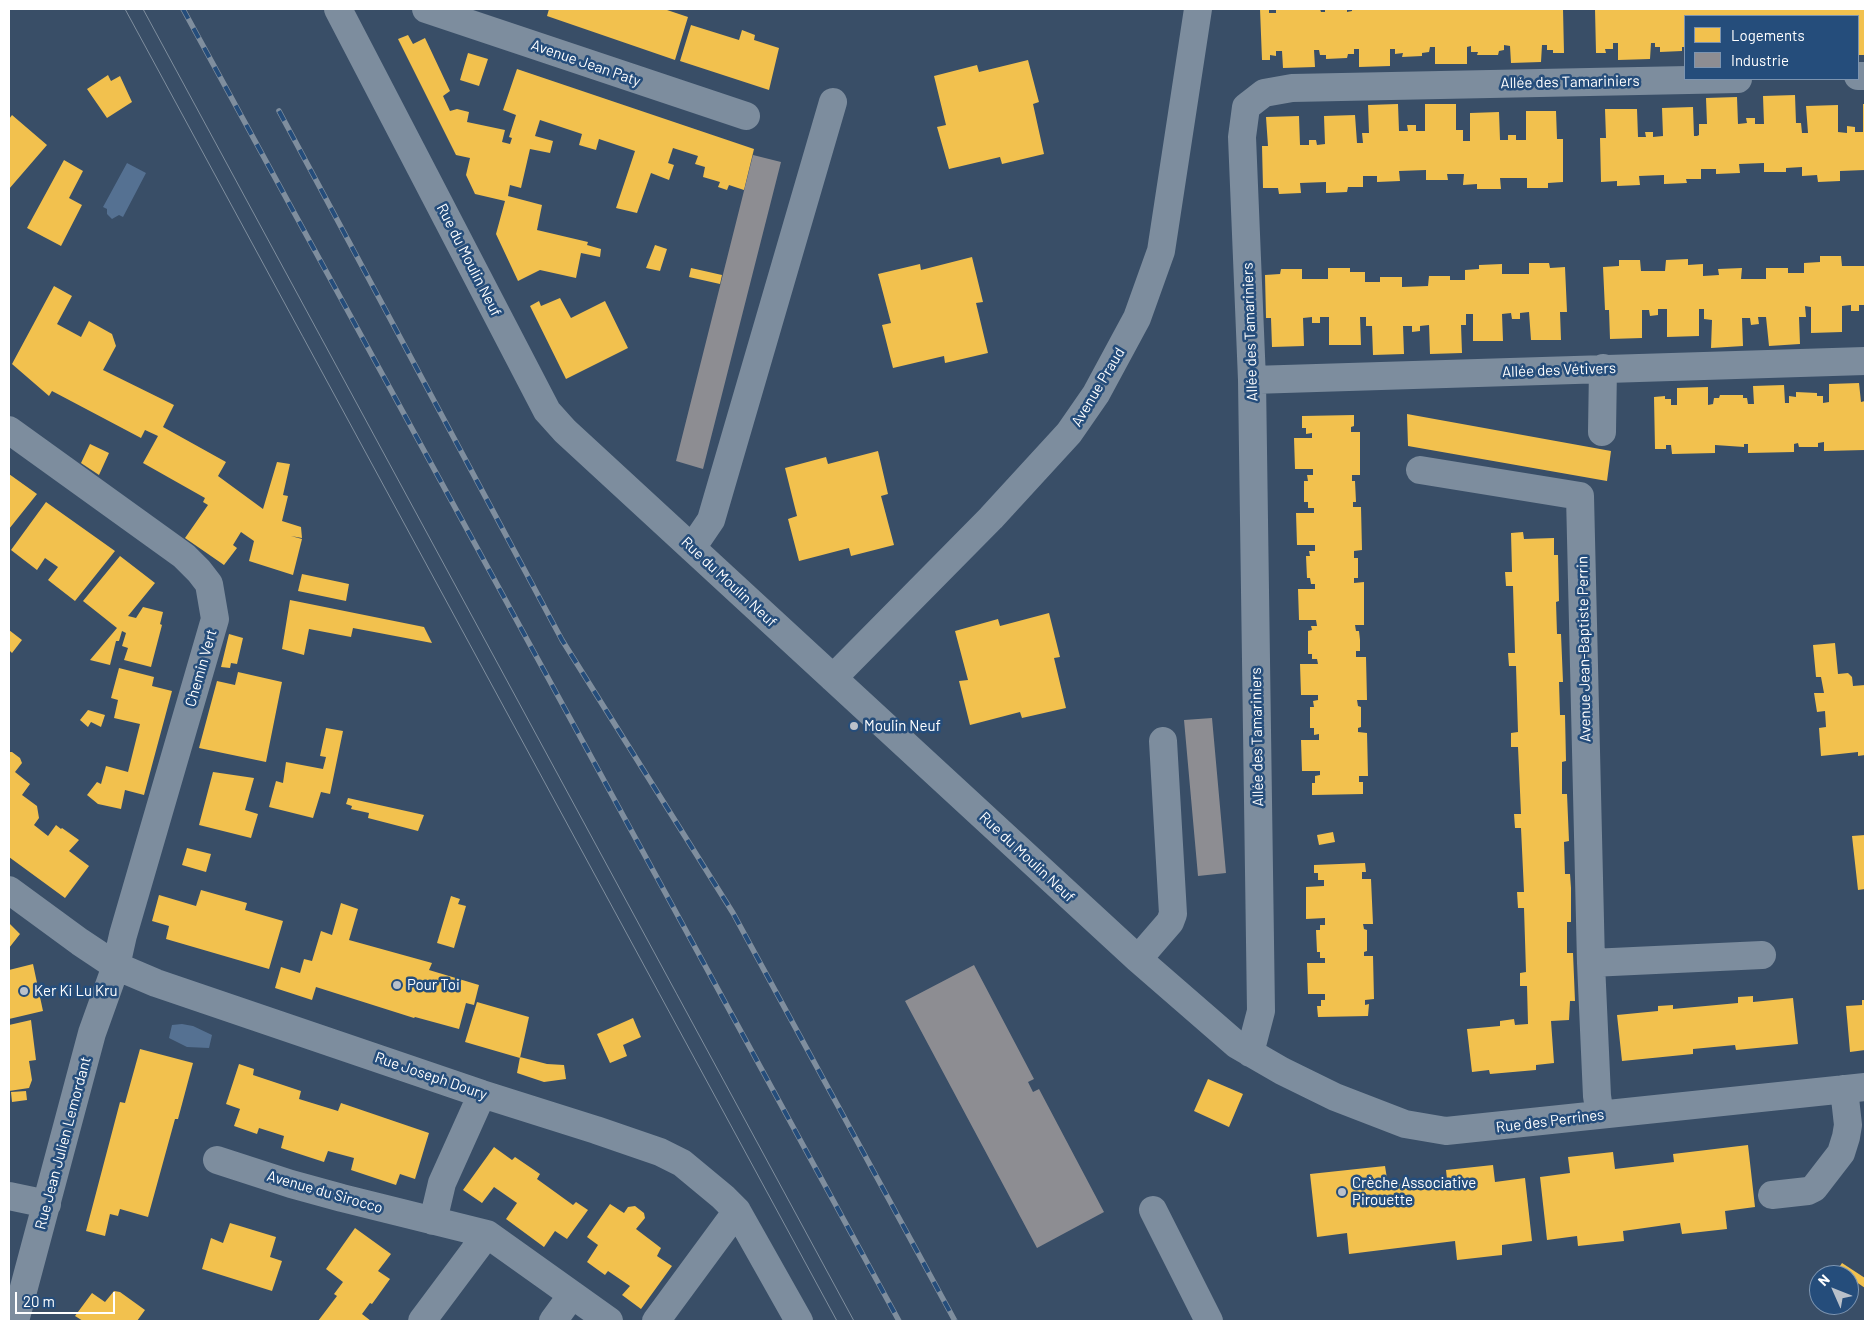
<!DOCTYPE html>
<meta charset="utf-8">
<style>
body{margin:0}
#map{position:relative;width:1874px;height:1330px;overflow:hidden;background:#394e67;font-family:Barlow,sans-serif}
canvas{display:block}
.frame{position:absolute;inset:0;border:10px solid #fff;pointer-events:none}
.legend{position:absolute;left:1684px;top:15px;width:175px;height:65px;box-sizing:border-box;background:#254d7b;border:1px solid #7c94b0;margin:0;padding:6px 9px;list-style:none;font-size:15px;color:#fff}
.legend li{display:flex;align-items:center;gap:10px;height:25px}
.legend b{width:25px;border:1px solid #7c94b0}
.north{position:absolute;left:1809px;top:1265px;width:50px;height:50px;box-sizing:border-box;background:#254d7b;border:1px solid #7c94b0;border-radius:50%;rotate:314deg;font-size:14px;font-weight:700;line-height:20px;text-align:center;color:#fff}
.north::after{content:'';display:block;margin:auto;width:18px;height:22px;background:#bac1ca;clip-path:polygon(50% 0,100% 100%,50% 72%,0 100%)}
.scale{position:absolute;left:15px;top:1292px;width:100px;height:22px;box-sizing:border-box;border:2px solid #fff;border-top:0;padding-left:6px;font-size:15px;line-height:18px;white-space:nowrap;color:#fff;-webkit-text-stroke:4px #254d7b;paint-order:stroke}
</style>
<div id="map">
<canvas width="1874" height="1330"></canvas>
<div class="frame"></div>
<ul class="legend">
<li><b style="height:14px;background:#f2c14e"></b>Logements</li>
<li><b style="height:14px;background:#8d8d92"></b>Industrie</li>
</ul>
<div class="north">N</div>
<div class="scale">20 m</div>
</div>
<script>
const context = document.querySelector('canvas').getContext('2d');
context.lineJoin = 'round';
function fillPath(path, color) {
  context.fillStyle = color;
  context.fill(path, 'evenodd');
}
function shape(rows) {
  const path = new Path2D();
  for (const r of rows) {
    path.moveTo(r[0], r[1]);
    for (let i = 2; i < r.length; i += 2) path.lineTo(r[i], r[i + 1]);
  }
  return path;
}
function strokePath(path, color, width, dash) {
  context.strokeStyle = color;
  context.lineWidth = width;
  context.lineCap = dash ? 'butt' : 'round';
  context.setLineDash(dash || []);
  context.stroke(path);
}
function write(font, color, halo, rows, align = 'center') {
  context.font = font + ' Barlow,sans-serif';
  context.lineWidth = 5;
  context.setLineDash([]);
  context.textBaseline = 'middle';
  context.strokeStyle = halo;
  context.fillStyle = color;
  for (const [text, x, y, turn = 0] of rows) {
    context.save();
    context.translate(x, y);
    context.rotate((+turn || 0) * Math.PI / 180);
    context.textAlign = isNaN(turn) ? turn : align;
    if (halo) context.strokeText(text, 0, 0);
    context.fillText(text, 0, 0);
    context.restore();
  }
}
fillPath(shape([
 [127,163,146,173,123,217,119,215,112,219,107,214,107,209,103,207],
 [182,1024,193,1026,212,1035,209,1048,187,1047,169,1038,172,1025]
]), '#557192');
fillPath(shape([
 [549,9,664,9,688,17,675,60,547,16],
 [1260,9,1269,9,1269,13,1276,13,1276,9,1320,9,1321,12,1325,12,1325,9,1347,9,1347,12,1352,11,1352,9,1563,9,1564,53,1553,53,1553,50,1547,50,1547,45,1542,45,1541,62,1511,63,1510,46,1504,45,1504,50,1499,51,1498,55,1477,55,1478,52,1471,52,1471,46,1467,47,1467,64,1435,64,1435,47,1430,47,1429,52,1422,53,1422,56,1402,57,1403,53,1395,54,1395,49,1390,49,1390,66,1359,67,1359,49,1354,49,1354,54,1348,54,1347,58,1326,59,1326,55,1320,55,1319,50,1314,50,1315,67,1283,68,1282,51,1276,51,1276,56,1270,55,1270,60,1262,60],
 [1595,9,1865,9,1865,55,1858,55,1858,16,1685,16,1685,47,1682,47,1682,51,1660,52,1660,47,1655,47,1655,43,1651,43,1650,59,1618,60,1618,43,1613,43,1613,49,1605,49,1606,53,1596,53],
 [691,25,739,40,742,30,755,35,754,40,779,48,769,90,680,61],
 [408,35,413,44,425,38,450,91,443,96,450,111,457,109,469,112,467,122,505,130,502,142,510,144,512,138,509,137,516,115,503,110,517,69,754,149,744,190,729,185,727,190,718,187,720,182,703,177,705,167,695,164,698,156,673,148,668,163,674,165,669,180,651,173,637,213,616,208,635,151,599,139,596,150,579,145,582,134,540,120,535,136,553,141,550,153,530,149,521,188,510,185,508,196,542,205,537,230,588,242,587,245,601,249,600,257,581,253,576,278,540,270,518,281,496,234,505,201,475,194,466,175,470,158,456,155,398,39],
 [468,53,488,59,479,86,460,80],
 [1028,60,1039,102,1033,104,1044,154,1002,164,1000,157,949,169,937,127,946,125,934,76,977,65,979,72],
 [108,75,111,81,120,76,132,102,107,118,87,89],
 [1795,95,1796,123,1801,123,1802,133,1808,133,1806,106,1838,105,1838,132,1847,133,1847,126,1855,127,1855,132,1863,132,1863,104,1865,104,1865,170,1840,171,1840,181,1818,182,1817,175,1802,176,1802,167,1786,168,1786,172,1764,172,1764,163,1739,164,1740,173,1716,174,1716,169,1701,169,1701,179,1686,179,1687,183,1664,184,1664,175,1639,176,1640,185,1617,186,1617,181,1601,182,1600,138,1606,138,1605,109,1637,109,1638,137,1646,137,1645,132,1653,132,1653,137,1663,136,1662,108,1693,107,1694,136,1697,136,1699,135,1699,124,1707,124,1706,98,1737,97,1738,124,1747,123,1746,118,1755,118,1755,124,1764,124,1763,96],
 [1398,104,1399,131,1408,131,1407,125,1416,125,1416,131,1425,131,1425,104,1456,104,1456,130,1463,130,1463,141,1470,141,1470,113,1499,112,1500,140,1508,140,1508,135,1516,135,1516,140,1526,140,1526,111,1556,111,1557,139,1563,139,1563,182,1548,183,1548,188,1527,188,1527,178,1500,178,1501,189,1477,189,1477,184,1463,185,1464,174,1447,174,1448,180,1426,180,1426,170,1399,171,1400,181,1377,182,1377,176,1363,176,1363,187,1348,187,1347,192,1326,193,1326,182,1300,183,1301,193,1279,194,1278,188,1263,188,1262,146,1268,146,1266,117,1299,116,1300,145,1309,145,1309,140,1316,140,1317,145,1325,144,1324,116,1355,115,1357,143,1363,143,1362,133,1369,133,1368,105],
 [12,115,47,145,9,189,9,119],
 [64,160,83,171,69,198,82,205,61,246,27,228],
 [655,245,667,249,660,271,646,268],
 [1820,256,1841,256,1842,266,1865,266,1865,305,1859,305,1859,311,1851,311,1851,305,1842,306,1842,332,1811,333,1811,307,1805,306,1806,317,1799,317,1800,344,1769,346,1766,317,1758,317,1759,324,1751,325,1750,318,1742,318,1743,346,1711,348,1712,320,1704,319,1704,309,1699,309,1699,336,1667,337,1667,309,1658,309,1658,315,1650,316,1649,310,1642,310,1642,338,1610,339,1609,310,1605,310,1603,267,1619,266,1619,260,1640,260,1641,271,1665,271,1666,260,1688,259,1688,265,1703,264,1703,276,1719,275,1718,269,1742,268,1741,279,1766,279,1766,268,1788,268,1788,273,1804,273,1804,263,1820,262],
 [972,257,983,302,976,303,988,353,945,363,944,356,893,368,882,325,891,323,878,274,920,264,921,270],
 [1529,263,1549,263,1550,268,1565,267,1567,312,1560,312,1561,340,1531,340,1529,312,1520,313,1520,319,1512,319,1511,313,1502,314,1503,341,1473,341,1473,314,1466,314,1466,325,1461,325,1462,353,1430,354,1429,325,1420,326,1420,331,1412,332,1412,326,1403,326,1404,354,1373,355,1372,326,1366,326,1366,317,1360,317,1361,345,1329,345,1329,317,1320,317,1320,323,1312,323,1312,317,1303,318,1304,346,1272,347,1271,318,1266,318,1265,275,1280,274,1281,269,1302,269,1302,279,1328,279,1328,268,1350,268,1350,272,1365,272,1365,282,1380,282,1380,277,1402,277,1402,287,1428,286,1429,276,1450,276,1450,280,1465,280,1465,270,1479,269,1479,265,1502,264,1502,274,1529,274],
 [691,268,722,275,720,284,689,277],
 [54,286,72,296,57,324,81,337,89,321,112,334,116,346,103,370,174,405,163,427,226,462,218,476,263,509,277,462,290,464,283,495,288,496,282,521,301,527,302,538,291,536,302,539,293,575,249,561,254,541,241,532,233,545,237,548,224,565,185,538,208,505,203,502,205,498,143,463,158,436,145,430,141,438,52,391,49,396,12,364],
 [560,298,571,318,605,301,628,348,566,379,530,306,539,301,541,306],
 [1859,383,1861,402,1865,401,1865,450,1824,451,1824,442,1818,443,1818,447,1799,447,1798,443,1794,444,1794,452,1748,453,1748,444,1744,444,1744,447,1715,445,1715,453,1672,454,1671,445,1666,445,1666,449,1655,449,1654,397,1665,396,1665,399,1671,399,1671,405,1677,405,1677,388,1708,387,1708,405,1713,404,1714,398,1719,398,1720,395,1743,395,1743,398,1747,398,1748,404,1754,404,1753,386,1784,385,1785,403,1789,403,1789,396,1796,397,1796,392,1817,393,1817,396,1823,396,1823,403,1829,402,1829,384],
 [1407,414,1611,451,1607,481,1408,446],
 [1354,415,1354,426,1351,427,1351,432,1360,432,1360,475,1352,475,1352,481,1355,481,1356,502,1353,502,1353,507,1361,507,1362,550,1354,551,1354,558,1358,558,1358,578,1354,578,1354,583,1364,582,1364,625,1355,625,1356,631,1359,631,1360,640,1360,651,1356,651,1356,657,1366,657,1367,700,1357,700,1358,706,1361,707,1361,727,1358,728,1358,732,1367,733,1368,776,1359,776,1359,782,1363,782,1363,794,1312,795,1312,783,1315,783,1315,776,1320,775,1320,771,1302,771,1301,740,1319,740,1319,734,1314,735,1314,728,1310,728,1310,707,1314,707,1313,701,1318,700,1318,695,1301,695,1300,664,1318,664,1317,659,1312,659,1312,654,1308,654,1308,631,1312,630,1311,626,1317,626,1316,620,1299,620,1298,589,1315,589,1315,584,1311,584,1310,578,1307,578,1306,556,1310,556,1309,551,1315,551,1315,545,1297,545,1296,513,1314,513,1314,508,1308,508,1308,502,1304,502,1304,481,1308,481,1307,475,1313,475,1313,469,1295,469,1294,438,1312,438,1312,433,1306,434,1306,428,1302,428,1302,416],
 [90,444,109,453,99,475,81,463],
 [878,451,888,494,881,496,894,545,851,556,849,548,799,561,788,519,797,516,785,468,826,457,828,464],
 [9,474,37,494,9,529],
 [46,502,115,551,75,601,48,580,58,567,45,558,37,570,11,550],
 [1523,532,1524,539,1554,538,1554,555,1558,555,1559,601,1556,602,1557,634,1561,634,1563,682,1559,682,1560,715,1565,715,1566,761,1562,762,1562,794,1567,794,1569,841,1564,842,1565,874,1570,874,1571,888,1571,922,1567,922,1567,953,1573,953,1575,1001,1570,1001,1569,1020,1551,1021,1554,1063,1536,1065,1536,1070,1490,1074,1489,1070,1472,1072,1467,1029,1500,1026,1500,1021,1514,1019,1515,1025,1528,1024,1527,986,1520,986,1520,973,1526,972,1524,908,1518,908,1517,892,1524,892,1521,828,1515,828,1514,814,1521,814,1518,747,1511,747,1511,733,1518,732,1516,666,1509,666,1508,653,1515,653,1513,586,1506,586,1505,572,1512,572,1511,533],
 [120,556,155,583,128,616,136,618,143,607,163,612,160,624,162,625,151,667,124,660,128,648,122,646,126,633,122,631,119,641,116,641,110,665,90,660,117,628,83,601],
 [302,574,349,584,346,601,298,591],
 [290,600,424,627,432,643,353,628,351,637,309,629,304,655,282,649],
 [1049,613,1060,657,1054,658,1066,708,1022,718,1020,712,970,725,959,681,968,680,955,631,998,619,1000,626],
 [9,630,22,640,12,653,9,650],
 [229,634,243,638,237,664,231,663,230,668,221,667],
 [1835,643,1838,674,1848,673,1852,677,1853,686,1865,685,1865,755,1858,756,1858,752,1821,756,1819,728,1826,727,1825,711,1817,712,1814,693,1824,693,1821,677,1816,677,1813,645],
 [119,668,154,677,152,686,172,691,144,795,125,790,121,809,98,804,87,795,97,782,101,784,106,766,128,772,140,724,114,718,118,700,111,698],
 [238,672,282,682,266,762,199,748,217,681,235,685],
 [88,710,105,715,101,727,91,722,88,727,80,720],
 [326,728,343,731,330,794,321,792,313,818,269,807,276,781,283,783,286,762,323,769,326,757,320,756],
 [9,752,12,752,20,758,22,763,15,772,30,784,22,795,37,806,39,818,34,825,48,836,56,825,61,829,62,828,79,840,69,851,89,866,65,898,9,857],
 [213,772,254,778,245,810,258,814,251,838,199,825],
 [348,798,424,815,418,831,368,818,369,813,351,809,352,806,346,804],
 [1333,832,1335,842,1319,845,1317,835],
 [1865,835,1865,889,1858,890,1852,836],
 [187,848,211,854,206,872,182,865],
 [1365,863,1366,872,1362,872,1362,879,1371,879,1373,924,1363,924,1364,929,1367,930,1367,951,1364,952,1364,956,1373,956,1374,999,1365,1000,1365,1005,1369,1004,1368,1016,1318,1017,1317,1006,1321,1006,1321,1000,1325,1000,1325,994,1308,994,1307,963,1325,963,1325,958,1320,958,1320,952,1317,952,1316,930,1320,930,1320,925,1325,925,1325,918,1306,919,1306,887,1324,886,1324,880,1318,880,1318,873,1314,873,1314,865],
 [201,890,247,903,245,910,283,921,269,969,166,939,169,926,152,921,159,895,196,906],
 [451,896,460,899,458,904,466,906,454,948,437,943],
 [341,903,358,909,349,940,432,963,429,970,479,985,474,1005,466,1003,459,1029,415,1017,414,1018,316,987,312,1000,275,988,281,967,300,973,304,959,312,961,321,931,332,935],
 [9,923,20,934,9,948],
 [33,964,43,1011,9,1019,9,970],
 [1753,996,1753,1002,1793,998,1798,1044,1736,1050,1735,1045,1693,1049,1693,1054,1622,1061,1617,1015,1658,1011,1658,1006,1673,1005,1673,1009,1738,1003,1738,997],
 [1862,1000,1865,1000,1865,1050,1850,1052,1846,1006,1862,1005],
 [477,1002,529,1017,520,1058,465,1042],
 [633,1018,641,1037,623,1045,627,1056,610,1063,597,1034],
 [31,1020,36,1060,29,1061,32,1080,29,1088,9,1091,9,1025],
 [140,1049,193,1063,178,1119,175,1119,148,1217,120,1209,118,1216,110,1214,105,1236,86,1231,120,1102,125,1103],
 [520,1057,547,1064,564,1065,566,1079,544,1082,517,1073],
 [239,1064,254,1069,253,1075,301,1091,299,1099,338,1111,341,1103,429,1133,415,1179,400,1174,396,1185,351,1170,354,1158,328,1151,324,1162,281,1148,284,1136,259,1128,257,1134,234,1126,240,1109,226,1104],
 [1208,1079,1243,1094,1229,1127,1194,1111],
 [26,1091,27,1100,12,1102,11,1092],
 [1748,1145,1755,1207,1725,1211,1727,1229,1682,1234,1680,1223,1623,1231,1624,1241,1578,1246,1577,1236,1547,1240,1540,1177,1570,1173,1568,1157,1613,1152,1615,1169,1674,1162,1673,1154],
 [494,1147,512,1160,515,1157,540,1174,537,1179,573,1205,576,1202,588,1210,567,1239,555,1231,544,1247,506,1219,517,1203,494,1187,482,1203,463,1190],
 [1493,1165,1495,1182,1525,1178,1532,1241,1502,1245,1502,1255,1457,1260,1455,1241,1349,1254,1347,1233,1317,1237,1310,1174,1385,1166,1388,1185,1447,1179,1446,1170],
 [610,1204,624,1213,628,1207,635,1206,644,1213,645,1218,636,1229,661,1248,657,1256,672,1266,641,1309,622,1295,630,1286,608,1271,605,1275,587,1262,598,1245,587,1237],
 [230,1223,276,1237,270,1257,282,1261,272,1291,202,1269,211,1238,223,1243],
 [355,1228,391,1254,378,1271,390,1279,372,1304,370,1303,362,1314,371,1321,318,1321,337,1296,334,1294,343,1282,326,1269],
 [1842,1263,1865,1278,1865,1288,1849,1277,1849,1275,1838,1269],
 [114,1291,120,1292,145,1310,137,1321,83,1321,75,1316,92,1293,105,1302]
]), '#f2c14e');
fillPath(shape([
 [753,155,781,162,703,469,676,461],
 [1212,718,1226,873,1198,876,1184,720],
 [974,965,1034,1079,1028,1082,1033,1092,1039,1089,1104,1212,1037,1248,905,1001]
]), '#8d8d92');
strokePath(shape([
 [338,9,547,411,565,431,1138,959,1237,1045,1282,1071,1335,1097,1405,1124,1446,1131,1865,1087],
 [426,9,746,116],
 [1858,76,1865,76],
 [1252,380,1865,361],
 [9,430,184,556,199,571,209,584,215,619,123,935,116,966,92,1033,15,1321],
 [1602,432,1603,368],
 [1420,470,1580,496,1591,963,1597,1096,1600,1115],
 [692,548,711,520,833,102],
 [833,678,991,518,1069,433,1096,394,1137,318,1161,251,1198,9],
 [9,890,80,942,116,966,156,983,482,1094,596,1130,660,1152,682,1163,723,1197,737,1211,799,1321],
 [1138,959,1170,922,1173,914,1163,741],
 [1591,963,1762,955],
 [1250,1053,1261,1011,1252,380,1242,137,1246,107,1264,93,1292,88,1738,79],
 [217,1160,291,1184,342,1198,487,1234,609,1321],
 [1772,1195,1808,1191,1814,1188,1841,1153,1846,1137,1848,1125,1844,1089],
 [9,1196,47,1204],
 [1153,1210,1209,1321],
 [433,1221,442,1183,482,1094],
 [422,1321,487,1234],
 [553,1321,572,1295],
 [656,1321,737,1211]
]), '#7d8d9e', 28);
strokePath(shape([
 [125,9,837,1321],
 [143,9,854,1321]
]), '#7f8e9e', 1);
const rail = shape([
 [183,9,899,1321],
 [279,111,562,640,733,913,955,1321]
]);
strokePath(rail, '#7f8e9e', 5.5);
strokePath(rail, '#254d7b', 4, [11]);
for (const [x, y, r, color] of [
 [854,726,5,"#bac1ca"],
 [397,985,5,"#bac1ca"],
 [24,991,5,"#bac1ca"],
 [1342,1192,5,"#bac1ca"]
]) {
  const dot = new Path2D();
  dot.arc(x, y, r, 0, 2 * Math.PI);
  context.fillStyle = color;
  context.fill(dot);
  strokePath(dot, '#254d7b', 2);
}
write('15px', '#fff', '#254d7b', [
 ["Avenue Jean Paty",586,63,19],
 ["Allée des Tamariniers",1570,82,-1],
 ["Rue du Moulin Neuf",469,260,63],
 ["Allée des Tamariniers",1250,332,-92],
 ["Allée des Vétivers",1559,370,-2],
 ["Avenue Praud",1098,387,-59],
 ["Rue du Moulin Neuf",729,582,43],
 ["Avenue Jean-Baptiste Perrin",1584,649,-91],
 ["Chemin Vert",201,668,-74],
 ["Allée des Tamariniers",1257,737,-91],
 ["Rue du Moulin Neuf",1027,857,43],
 ["Rue Joseph Doury",431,1076,19],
 ["Rue des Perrines",1550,1121,-7],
 ["Rue Jean Julien Lemordant",63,1143,-75],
 ["Avenue du Sirocco",325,1192,16]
]);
write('15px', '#fff', '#254d7b', [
 ["Moulin Neuf",864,726],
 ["Pour Toi",407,985],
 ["Ker Ki Lu Kru",34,991],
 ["Crèche Associative",1352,1183],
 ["Pirouette",1352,1200]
], 'left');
</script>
